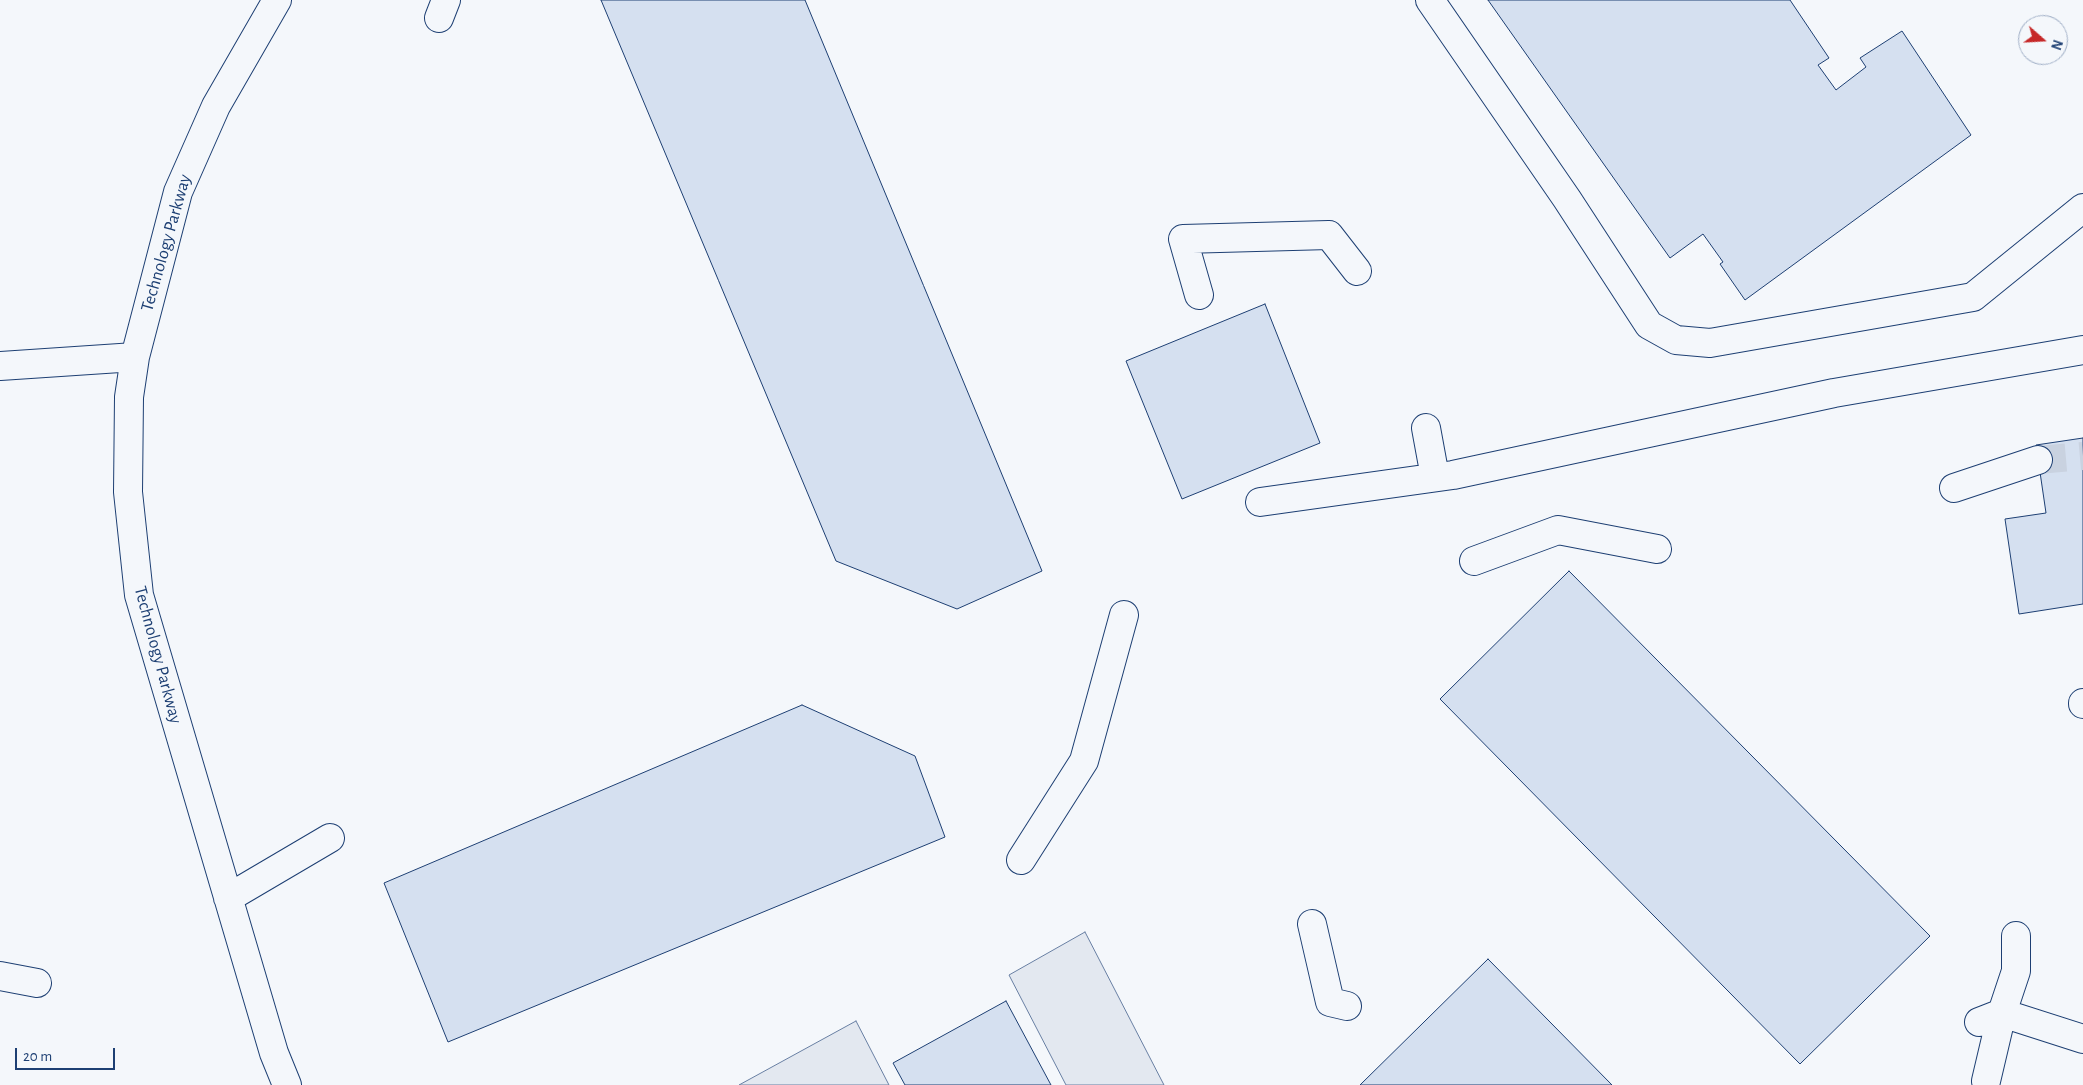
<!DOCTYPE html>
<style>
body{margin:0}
#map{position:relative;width:2083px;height:1085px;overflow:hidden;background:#f4f7fb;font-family:"Alegreya Sans",sans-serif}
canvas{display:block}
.north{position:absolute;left:2018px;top:15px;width:50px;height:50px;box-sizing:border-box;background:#f4f7fb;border:1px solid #9eadc5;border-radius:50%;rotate:109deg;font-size:14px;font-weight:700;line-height:20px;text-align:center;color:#1d3f73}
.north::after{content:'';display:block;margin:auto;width:18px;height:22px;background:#c62828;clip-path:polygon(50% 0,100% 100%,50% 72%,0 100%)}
.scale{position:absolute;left:15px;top:1048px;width:100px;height:22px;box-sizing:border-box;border:2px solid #1d3f73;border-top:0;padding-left:6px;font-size:15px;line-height:18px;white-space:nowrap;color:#1d3f73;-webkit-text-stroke:4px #f4f7fb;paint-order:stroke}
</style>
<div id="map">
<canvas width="2083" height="1085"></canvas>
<div class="north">N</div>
<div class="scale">20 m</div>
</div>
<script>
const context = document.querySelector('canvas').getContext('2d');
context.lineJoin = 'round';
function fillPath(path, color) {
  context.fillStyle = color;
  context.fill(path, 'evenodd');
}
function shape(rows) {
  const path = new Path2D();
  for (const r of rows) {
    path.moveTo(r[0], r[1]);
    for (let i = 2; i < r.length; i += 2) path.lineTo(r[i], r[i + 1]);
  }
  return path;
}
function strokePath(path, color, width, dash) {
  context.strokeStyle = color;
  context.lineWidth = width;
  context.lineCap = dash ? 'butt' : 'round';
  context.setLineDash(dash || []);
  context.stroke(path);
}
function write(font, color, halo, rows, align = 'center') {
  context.font = font + ' "Alegreya Sans",sans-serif';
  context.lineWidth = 4;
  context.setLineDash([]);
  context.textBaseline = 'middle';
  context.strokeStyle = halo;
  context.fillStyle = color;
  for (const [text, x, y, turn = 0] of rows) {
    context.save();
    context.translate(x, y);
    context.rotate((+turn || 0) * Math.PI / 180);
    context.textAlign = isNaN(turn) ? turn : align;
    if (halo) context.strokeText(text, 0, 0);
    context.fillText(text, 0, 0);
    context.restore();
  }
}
const parking = shape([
 [1085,932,1164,1085,1066,1085,1009,975,1085,932],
 [856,1021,889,1085,739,1085,856,1021]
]);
fillPath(parking, '#e3e8f0');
strokePath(parking, '#687fa3', 1);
const building = shape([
 [601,0,805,0,1042,571,957,609,836,561,601,0],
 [1488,0,1790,0,1829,58,1818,65,1836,90,1866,67,1860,58,1902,31,1971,135,1745,300,1720,264,1723,262,1703,234,1670,258,1488,0],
 [1265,304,1320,443,1182,499,1126,361,1265,304],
 [2083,438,2083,604,2019,614,2005,519,2046,513,2036,445,2083,438],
 [1569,571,1930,936,1800,1064,1440,699,1569,571],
 [802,705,915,756,945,837,448,1042,384,883,802,705],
 [1488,959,1612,1085,1360,1085,1488,959],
 [1006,1001,1051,1085,905,1085,893,1063,1006,1001]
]);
fillPath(building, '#d5e0f0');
strokePath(building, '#1d3f73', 1);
strokePath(shape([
 [2038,460,2083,456]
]), '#c9d2e0', 28, [28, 14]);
const minor = shape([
 [277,0,216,106,178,192,135,357,129,397,128,492,139,595,274,1053,287,1085],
 [1430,0,1567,199,1649,325,1676,340,1710,343,1973,297,2083,208],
 [439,18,446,0],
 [1199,295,1183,239,1329,235,1357,271],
 [0,366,135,357],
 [1426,428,1435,477],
 [1954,488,2038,460],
 [1260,502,1453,475,1834,393,2083,350],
 [1474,561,1558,530,1657,549],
 [2083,703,2083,704],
 [1021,860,1084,761,1124,615],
 [228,898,330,838],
 [1312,924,1330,1002,1347,1006],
 [0,976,37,983],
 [1979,1022,2002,1013,2083,1039],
 [1986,1081,2002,1013,2016,971,2016,936]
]);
strokePath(minor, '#1d3f73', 30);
strokePath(minor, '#f4f7fb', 28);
write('18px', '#1d3f73', '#f4f7fb', [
 ["Technology Parkway",166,243,-74],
 ["Technology Parkway",158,655,75]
]);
</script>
